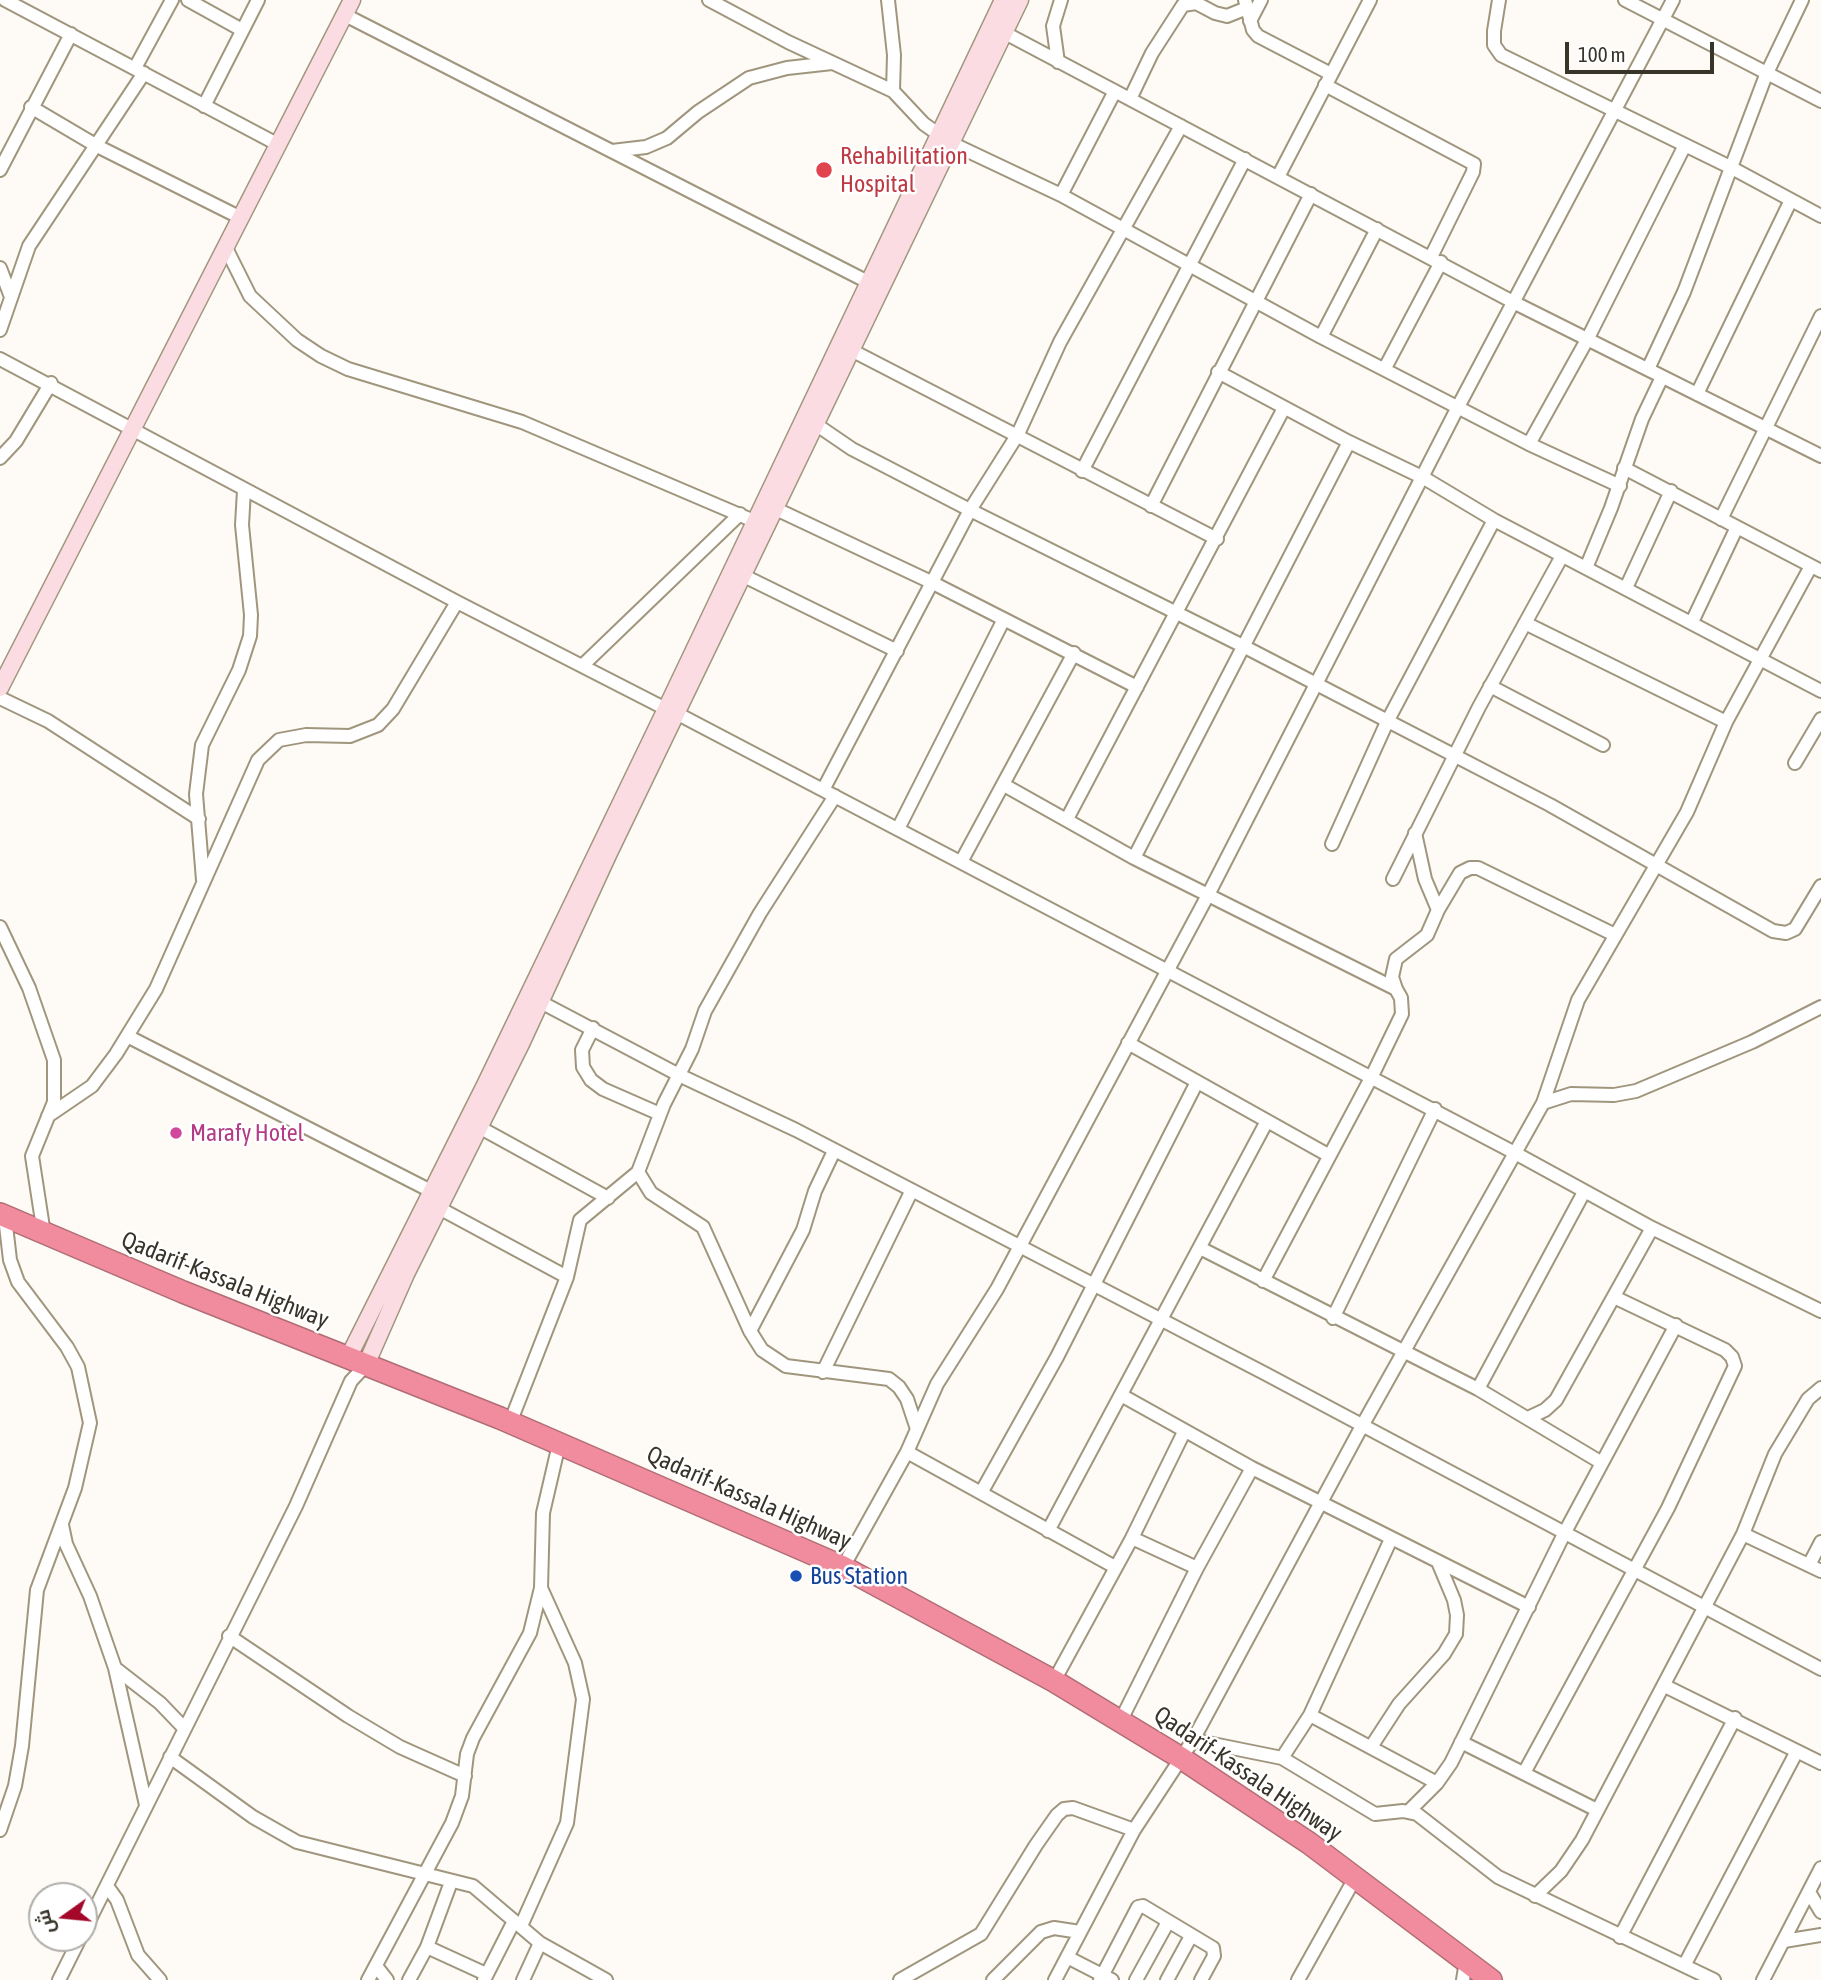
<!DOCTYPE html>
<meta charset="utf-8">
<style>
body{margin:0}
#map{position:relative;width:1821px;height:1980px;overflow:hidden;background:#fefbf6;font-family:"Asap Condensed",Cairo,sans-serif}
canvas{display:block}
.north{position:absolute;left:28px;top:1882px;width:70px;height:70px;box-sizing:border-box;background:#fff;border:2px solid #afaeaa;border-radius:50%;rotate:255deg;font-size:19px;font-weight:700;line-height:28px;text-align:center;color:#38342a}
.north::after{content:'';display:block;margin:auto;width:24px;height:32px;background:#a40729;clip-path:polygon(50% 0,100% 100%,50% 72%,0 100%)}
.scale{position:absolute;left:1565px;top:42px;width:149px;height:32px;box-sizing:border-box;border:4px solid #38342a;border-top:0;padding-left:9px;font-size:21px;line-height:24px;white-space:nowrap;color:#38342a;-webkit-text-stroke:5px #fff;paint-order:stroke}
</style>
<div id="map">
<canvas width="1821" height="1980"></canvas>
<div class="north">ش</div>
<div class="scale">100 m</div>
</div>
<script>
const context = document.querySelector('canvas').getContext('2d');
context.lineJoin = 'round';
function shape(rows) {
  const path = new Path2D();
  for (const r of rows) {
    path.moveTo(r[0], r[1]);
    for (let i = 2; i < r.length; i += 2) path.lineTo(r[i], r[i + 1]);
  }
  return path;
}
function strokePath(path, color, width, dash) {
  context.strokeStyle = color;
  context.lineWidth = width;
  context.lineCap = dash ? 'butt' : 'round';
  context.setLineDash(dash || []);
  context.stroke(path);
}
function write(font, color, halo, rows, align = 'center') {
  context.font = font + ' "Asap Condensed",sans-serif';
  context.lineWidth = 5;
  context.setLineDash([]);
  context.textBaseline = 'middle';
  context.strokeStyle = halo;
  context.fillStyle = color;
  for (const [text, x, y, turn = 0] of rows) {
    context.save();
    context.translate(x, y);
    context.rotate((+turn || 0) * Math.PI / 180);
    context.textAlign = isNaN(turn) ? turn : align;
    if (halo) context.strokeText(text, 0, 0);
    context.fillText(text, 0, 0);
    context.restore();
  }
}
const street = shape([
 [5,0,279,145],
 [188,0,242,30],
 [709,0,788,42,893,91,924,124,951,143,1061,195,1321,337,1529,444,1620,486],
 [888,0,894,55,893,91],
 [1245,0,1253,30,1258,36,1331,74],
 [1499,0,1494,31,1494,45,1501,55,1730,167,1821,216],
 [1625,0,1821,101],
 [345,15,868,282],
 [1250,21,1261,0],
 [1005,33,1515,303,1821,456],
 [1058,62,1053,26,1061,0],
 [135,68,172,0],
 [1325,85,1474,164,1473,172,1431,257],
 [1130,99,1152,53,1183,5,1196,3,1215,13,1227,16,1247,8],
 [204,106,258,0],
 [31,107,97,146,241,218],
 [612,151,646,147,667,138,698,112,749,78,787,68,832,63],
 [0,170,71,34],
 [1278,177,1370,0],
 [1061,195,1115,91],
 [226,248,250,296,297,340,321,356,348,369,522,422,761,524],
 [0,268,11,297],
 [0,330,29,246,144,73],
 [1321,337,1377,229],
 [851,350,1217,539],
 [0,359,457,602,666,709],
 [1385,368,1441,262],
 [1648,369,1684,292,1766,75,1802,0],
 [1218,372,1349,442,1424,478,1494,520,1821,691],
 [1697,394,1791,200],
 [811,421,852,449,970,510,1243,646,1550,805,1773,931,1786,933,1795,929,1821,886],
 [1529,444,1588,338,1685,145],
 [0,458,16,441,51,383],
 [1624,468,1821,571],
 [1082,471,1245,159],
 [1151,506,1311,194],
 [776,509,931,582,1137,687],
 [1721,519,1821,316],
 [1811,566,1726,722,1687,812,1578,1000,1543,1103,1515,1153,1652,1228,1821,1311],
 [1586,568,1611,508,1642,419,1662,377],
 [744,576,897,651],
 [1626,588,1671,491],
 [1692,622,1737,527],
 [1525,623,1726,722],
 [582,666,740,514],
 [1490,686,1603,745],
 [0,698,48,721,199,819],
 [678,714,1515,1153,1362,1426,1193,1740,1134,1830,1055,1980],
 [1795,763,1821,719],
 [1004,785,1134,858,1396,989,1401,998,1402,1014,1372,1076,1263,1281],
 [823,790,970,510,1018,434,1060,342,1181,126],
 [1067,819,1284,408],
 [898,829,1004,619],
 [1332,844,1387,722,1494,520],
 [1134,858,1349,442],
 [961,862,1074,653],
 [1393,879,1479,707,1562,556],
 [203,880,196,794,202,745,239,670,250,636,251,615,242,525,244,490],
 [1438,910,1460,873,1470,868,1478,868,1613,934],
 [0,927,29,988,54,1060,54,1102,32,1156,44,1234],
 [1396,989,1392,977,1396,959,1427,935,1438,910,1425,879,1415,833],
 [533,998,681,1076,796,1130,1264,1373,1821,1669],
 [593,1028,582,1050,583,1067,591,1080,603,1089,660,1114],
 [127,1036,431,1191],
 [1128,1043,1328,1155],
 [1543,1103,1571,1094,1614,1095,1636,1091,1752,1042,1821,1007],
 [48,1116,92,1086,116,1054,156,989,258,760,279,740,306,735,350,736,378,725,393,709,457,602],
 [479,1127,608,1198],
 [638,1172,651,1193,703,1227,750,1331,762,1350,786,1366,889,1379,899,1387,907,1399,917,1429],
 [439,1208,567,1277],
 [1200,1248,1478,1389,1602,1463],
 [1333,1318,1435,1109],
 [750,1331,803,1230,815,1191,834,1151],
 [823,1372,911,1192],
 [1478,1389,1584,1192],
 [1121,1395,1252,1468,1529,1607],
 [1528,1418,1545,1410,1556,1400,1652,1228],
 [510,1423,567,1277,580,1220,638,1172,664,1104,692,1049,705,1011,760,913,835,796],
 [907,1452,1115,1567],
 [981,1493,1057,1357,1197,1082],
 [62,1525,66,1544,90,1596,115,1668,146,1805],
 [1048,1531,1267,1121],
 [1743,1534,1821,1571],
 [1132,1538,1197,1568],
 [1809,1565,1821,1542],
 [843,1567,907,1452,937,1384,997,1289,1208,895,1459,405,1673,0],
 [229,1636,348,1716,400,1747,465,1776],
 [115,1668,160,1703,184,1728],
 [1054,1681,1132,1538,1184,1432],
 [1665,1686,1821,1763],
 [1310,1715,1437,1783],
 [1121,1720,1197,1568,1252,1468],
 [1193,1740,1282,1758,1375,1814,1403,1811,1417,1814,1498,1877,1714,1980],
 [1461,1742,1597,1810],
 [1371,1747,1399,1704,1444,1654,1456,1634,1457,1615,1454,1600,1438,1562],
 [170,1757,253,1817,297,1842,473,1886,540,1943,606,1980],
 [1282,1758,1310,1715,1391,1539],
 [1524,1773,1668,1508,1735,1366,1732,1357,1725,1350,1614,1297],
 [1409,1811,1437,1783,1451,1763,1565,1532,1676,1325],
 [0,1830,15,1786,22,1746,37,1590,75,1488,90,1423,78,1367,67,1347,18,1282,10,1260,5,1217],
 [107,1886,117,1900,138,1955,160,1980],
 [1809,1892,1821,1912],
 [1535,1896,1561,1871,1582,1840,1743,1534,1775,1454,1808,1399,1821,1388],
 [521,1926,567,1823,583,1699,575,1663,541,1588],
 [84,1931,296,1506,351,1381,366,1365],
 [1620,1937,1735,1718],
 [1784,1941,1821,1935],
 [427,1947,486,1974],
 [1067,1957,1112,1980],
 [1685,1964,1797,1751],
 [376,1966,387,1980],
 [59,1980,80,1938],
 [368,1980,452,1823,462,1796,467,1754,473,1738,530,1633,541,1588,543,1513,559,1444],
 [409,1980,427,1947,451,1882],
 [484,1980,514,1921],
 [523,1980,540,1943],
 [900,1980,981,1934,1036,1845,1057,1815,1064,1809,1073,1808,1134,1830],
 [993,1980,1041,1932,1054,1928,1080,1932],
 [1100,1980,1138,1907,1143,1906,1213,1948,1214,1956,1201,1980],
 [1136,1980,1168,1922],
 [1167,1980,1191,1936],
 [1298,1980,1355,1878],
 [1463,1980,1466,1961],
 [1763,1980,1821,1868]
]);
const secondary = shape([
 [0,688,352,0],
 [348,1358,485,1085,666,709,1003,0],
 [366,1365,406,1274,521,1044,608,855,1020,0]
]);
const highway = shape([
 [0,1214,183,1292,500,1418,843,1567,1054,1681,1181,1758,1309,1843,1491,1980]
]);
strokePath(street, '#a0967d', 16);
strokePath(secondary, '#a0967d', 19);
strokePath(highway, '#b06d75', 24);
strokePath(street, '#fff', 12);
strokePath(secondary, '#fbdce2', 16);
strokePath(highway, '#f18c9e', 21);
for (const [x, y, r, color] of [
 [824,170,9,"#e0444e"],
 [176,1133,7,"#d1479c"],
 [796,1576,7,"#1a4fb4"]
]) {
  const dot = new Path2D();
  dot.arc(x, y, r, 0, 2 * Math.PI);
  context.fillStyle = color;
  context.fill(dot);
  strokePath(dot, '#fff', 2.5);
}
write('24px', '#be3a42', '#fff', [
 ["Rehabilitation",840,156],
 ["Hospital",840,184]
], 'left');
write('24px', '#b23c85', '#fff', [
 ["Marafy Hotel",190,1133]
], 'left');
write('24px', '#38342a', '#fff', [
 ["Qadarif-Kassala Highway",225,1280,22],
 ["Qadarif-Kassala Highway",749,1498,24],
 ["Qadarif-Kassala Highway",1248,1774,34]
]);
write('24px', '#164399', '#fff', [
 ["Bus Station",810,1576]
], 'left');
</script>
